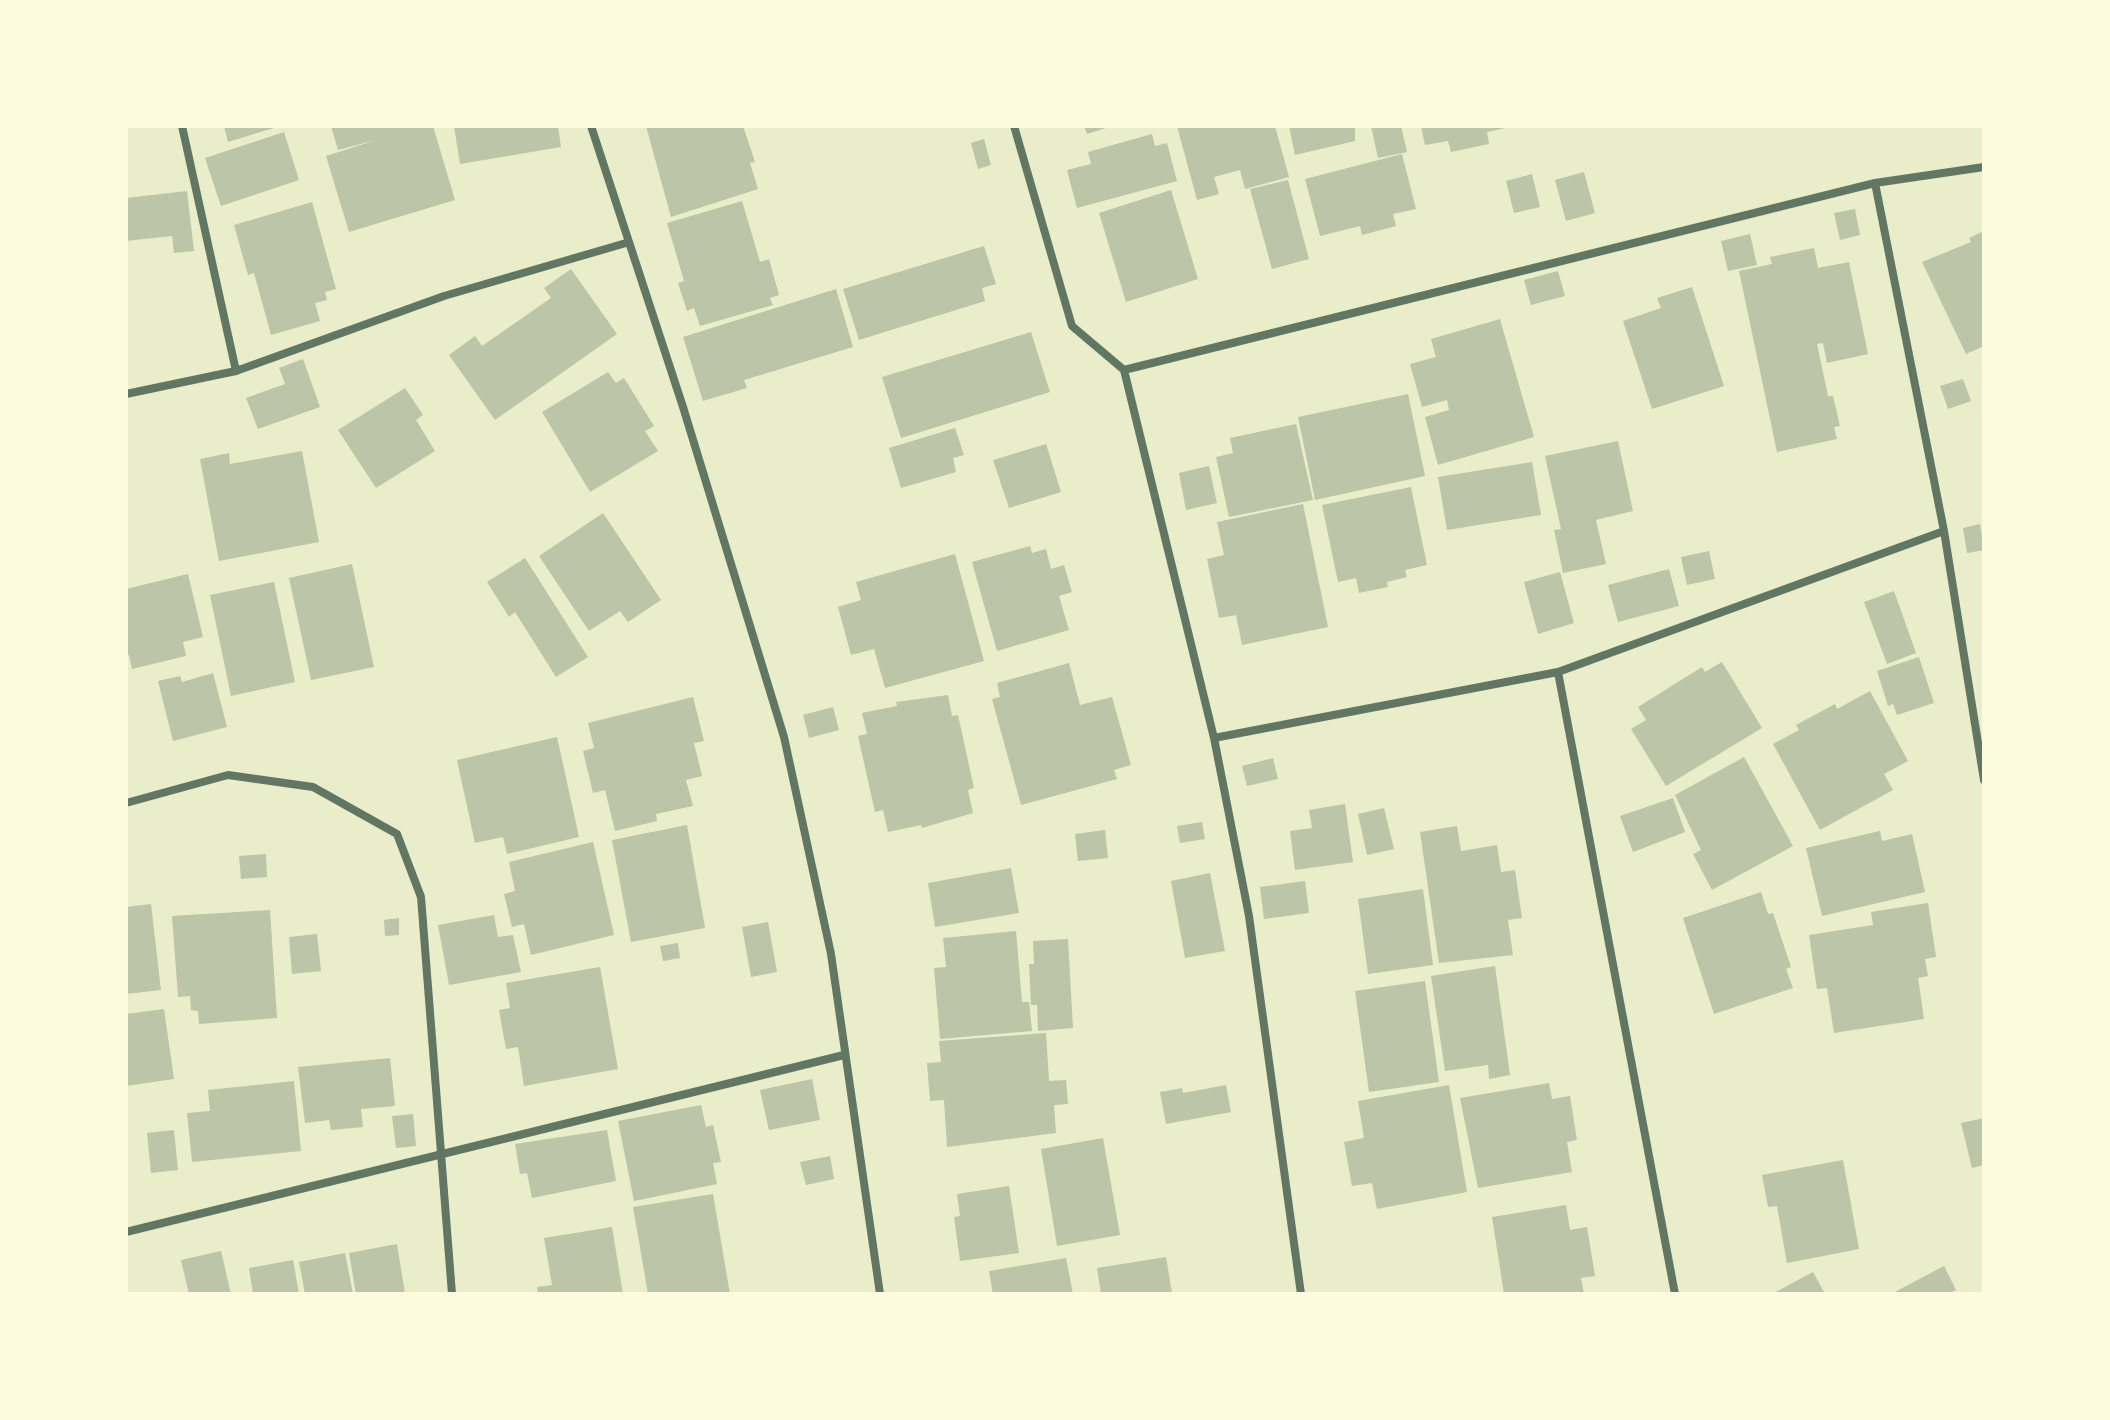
<!DOCTYPE html>
<style>
body{margin:0}
#map{position:relative;width:2110px;height:1420px;overflow:hidden;background:#e9edc9;font-family:"DM Sans",sans-serif}
canvas{display:block}
.frame{position:absolute;inset:0;border:128px solid #fefae0;pointer-events:none}
</style>
<div id="map">
<canvas width="2110" height="1420"></canvas>
<div class="frame"></div>
</div>
<script>
const context = document.querySelector('canvas').getContext('2d');
context.lineJoin = 'round';
function fillPath(path, color) {
  context.fillStyle = color;
  context.fill(path, 'evenodd');
}
function shape(rows) {
  const path = new Path2D();
  for (const r of rows) {
    path.moveTo(r[0], r[1]);
    for (let i = 2; i < r.length; i += 2) path.lineTo(r[i], r[i + 1]);
  }
  return path;
}
function strokePath(path, color, width, dash) {
  context.strokeStyle = color;
  context.lineWidth = width;
  context.lineCap = dash ? 'butt' : 'round';
  context.setLineDash(dash || []);
  context.stroke(path);
}
fillPath(shape([
 [224,126,277,126,277,127,228,142],
 [331,126,433,126,455,200,349,232,326,156,376,140,338,150],
 [454,126,558,126,561,147,460,164],
 [646,126,743,126,755,162,750,163,758,189,671,217],
 [1084,126,1109,126,1109,127,1087,134],
 [1177,126,1275,126,1289,177,1245,189,1240,170,1214,177,1219,194,1197,200],
 [1289,126,1355,126,1355,141,1295,155],
 [1371,126,1401,126,1407,152,1378,158],
 [1421,126,1510,126,1510,127,1487,132,1489,144,1451,152,1448,141,1425,145],
 [284,132,299,180,221,206,205,158],
 [1152,134,1155,146,1167,143,1177,181,1077,208,1067,170,1091,164,1088,152],
 [984,139,991,165,978,169,971,143],
 [1402,154,1416,209,1393,214,1396,226,1362,235,1360,226,1320,236,1305,179],
 [1584,172,1595,213,1566,221,1555,180],
 [1532,174,1540,207,1514,213,1506,181],
 [1288,180,1309,259,1272,269,1250,189],
 [1171,190,1198,279,1126,302,1099,213],
 [187,191,194,251,174,253,172,236,126,241,126,198],
 [742,201,760,262,769,259,779,295,770,298,773,305,700,326,694,308,687,311,678,283,684,281,667,223],
 [312,202,336,289,325,292,327,300,315,303,320,321,271,335,254,273,248,275,234,225],
 [1855,209,1860,235,1840,240,1834,213],
 [1984,231,1984,346,1966,354,1922,262,1971,242,1969,238],
 [1750,234,1757,265,1728,271,1721,241],
 [984,246,996,284,982,288,985,301,859,340,843,289],
 [1814,248,1818,268,1849,262,1868,354,1827,363,1823,343,1817,344,1828,396,1833,396,1840,426,1834,427,1837,439,1777,452,1739,271,1772,264,1770,257],
 [571,269,617,334,495,420,449,355,475,336,482,346,551,298,544,288],
 [1558,271,1565,296,1531,305,1524,280],
 [1692,287,1724,386,1652,409,1623,321,1661,308,1657,298],
 [836,289,853,347,744,380,747,388,703,401,683,337],
 [1500,319,1534,437,1438,465,1425,417,1449,410,1447,400,1422,407,1410,364,1436,357,1431,339],
 [1031,332,1050,392,901,438,882,377],
 [303,359,320,407,258,429,246,398,285,384,279,368],
 [608,372,616,383,624,378,654,426,645,431,658,451,590,492,542,412],
 [1963,379,1971,401,1948,409,1940,386],
 [405,388,423,415,416,420,435,451,376,488,338,430],
 [1408,394,1425,476,1315,500,1298,417],
 [1296,424,1313,500,1229,517,1216,457,1233,453,1230,438],
 [955,428,964,455,953,458,956,472,901,488,889,448],
 [1618,441,1633,511,1596,520,1606,564,1563,573,1554,530,1561,529,1545,456],
 [1046,444,1061,492,1009,508,993,460],
 [302,451,319,542,219,561,200,459,229,453,230,464],
 [1532,462,1541,515,1447,530,1438,477],
 [1209,466,1217,503,1186,510,1179,473],
 [1411,487,1427,565,1405,570,1407,577,1387,582,1388,587,1359,593,1356,578,1338,582,1322,505],
 [1303,504,1328,627,1242,645,1236,615,1219,618,1207,559,1224,555,1217,522],
 [603,513,661,600,628,622,620,611,589,631,539,556],
 [1980,524,1984,550,1967,553,1963,528],
 [1030,546,1032,553,1046,549,1051,569,1064,565,1072,592,1059,596,1069,630,997,651,972,562],
 [1709,551,1715,579,1687,585,1681,557],
 [955,554,984,661,885,688,874,649,851,655,838,607,861,600,856,582],
 [525,558,588,657,556,677,515,612,509,617,487,582],
 [352,564,374,667,311,680,289,578],
 [1669,569,1679,606,1618,622,1608,585],
 [1560,572,1574,623,1538,634,1524,582],
 [188,574,203,637,183,642,186,656,132,669,129,655,126,656,126,589],
 [274,582,295,682,231,696,210,595],
 [1894,591,1916,653,1887,664,1864,602],
 [1919,657,1934,703,1897,715,1893,704,1888,706,1877,671],
 [1722,662,1762,728,1666,786,1631,729,1646,720,1638,707,1702,667,1705,672],
 [1069,663,1080,705,1112,697,1131,765,1114,770,1117,779,1021,805,992,699,1000,697,997,683],
 [213,673,227,727,173,741,158,681,180,676,182,682],
 [1870,691,1908,761,1884,774,1893,790,1820,830,1773,744,1799,730,1796,725,1835,704,1837,709],
 [948,695,952,716,958,715,974,788,968,790,973,813,922,828,921,825,888,832,883,810,875,812,858,736,867,734,862,713,897,706,896,702],
 [693,697,704,741,694,743,702,776,686,780,693,806,656,814,657,821,615,831,605,790,593,793,583,751,594,748,588,723],
 [833,707,839,730,809,738,803,715],
 [557,737,579,837,507,854,503,837,475,843,457,760],
 [1744,757,1793,846,1712,890,1693,854,1701,850,1675,795],
 [1273,758,1278,779,1247,786,1242,766],
 [1673,798,1685,832,1633,852,1620,816],
 [1345,804,1353,862,1295,870,1290,831,1312,828,1309,810],
 [1384,808,1394,849,1367,855,1358,814],
 [1202,822,1205,839,1180,843,1177,826],
 [687,825,705,928,631,942,612,840],
 [1457,826,1461,851,1497,845,1501,872,1515,870,1522,918,1508,920,1513,955,1439,963,1420,832],
 [1105,830,1108,858,1078,861,1075,834],
 [1880,831,1882,841,1912,834,1925,892,1822,916,1806,848],
 [593,842,614,935,531,955,524,924,512,927,504,894,515,891,509,862],
 [266,854,267,877,241,879,239,856],
 [1011,868,1019,913,935,927,928,883],
 [1210,873,1225,951,1185,958,1171,881],
 [1305,881,1309,913,1264,919,1260,887],
 [1423,889,1433,965,1368,974,1358,899],
 [1761,892,1768,914,1773,913,1791,967,1786,969,1793,988,1714,1014,1683,918],
 [1928,903,1936,957,1925,959,1928,976,1918,978,1924,1019,1834,1033,1827,988,1817,989,1809,935,1873,925,1871,912],
 [151,904,161,990,126,994,126,907],
 [270,910,277,1018,199,1024,198,1011,191,1010,190,996,178,997,172,916],
 [494,915,498,937,513,935,521,972,449,985,438,925],
 [399,918,399,935,385,936,384,920],
 [768,922,777,972,751,977,742,927],
 [1016,931,1022,1002,1029,1002,1032,1031,940,1039,934,968,946,967,943,938],
 [317,934,321,971,292,974,289,937],
 [1068,939,1073,1028,1038,1031,1037,1005,1031,1005,1029,964,1034,964,1033,941],
 [678,943,680,958,663,961,660,946],
 [1495,966,1510,1075,1489,1079,1488,1065,1445,1071,1431,976],
 [600,967,618,1069,524,1086,518,1047,506,1049,499,1010,510,1008,506,983],
 [1425,981,1439,1082,1369,1092,1355,991],
 [164,1009,174,1079,126,1086,126,1014],
 [1046,1033,1049,1081,1066,1080,1068,1104,1054,1105,1056,1133,947,1147,944,1100,930,1101,927,1063,941,1062,939,1041],
 [390,1058,395,1106,361,1109,363,1127,331,1130,329,1120,305,1123,298,1067],
 [812,1079,820,1120,769,1130,760,1090],
 [294,1081,301,1151,192,1162,187,1113,210,1111,208,1090],
 [1549,1083,1552,1099,1570,1096,1577,1140,1567,1142,1572,1172,1478,1188,1460,1098],
 [1226,1085,1231,1112,1166,1124,1160,1092,1182,1088,1183,1093],
 [1449,1085,1467,1192,1377,1209,1372,1183,1352,1186,1344,1142,1364,1138,1358,1101],
 [701,1105,706,1127,713,1125,721,1162,713,1163,717,1184,634,1201,618,1121],
 [413,1114,416,1146,396,1148,392,1116],
 [1984,1118,1984,1165,1972,1168,1961,1123],
 [174,1130,178,1170,151,1173,147,1133],
 [607,1130,616,1181,532,1198,527,1173,520,1174,515,1144],
 [1103,1138,1120,1235,1057,1246,1041,1149],
 [830,1156,834,1179,806,1185,800,1162],
 [1843,1160,1859,1249,1787,1263,1777,1206,1768,1207,1762,1175],
 [1009,1186,1019,1253,960,1261,954,1217,960,1216,957,1194],
 [713,1194,730,1294,648,1294,633,1207],
 [1566,1205,1570,1230,1587,1227,1595,1276,1581,1278,1584,1294,1504,1294,1492,1217],
 [612,1227,623,1294,538,1294,537,1287,552,1285,544,1238],
 [397,1244,405,1294,356,1294,349,1253],
 [221,1251,231,1294,189,1294,181,1260],
 [345,1253,353,1294,305,1294,299,1262],
 [1166,1257,1172,1293,1101,1294,1097,1268],
 [1066,1258,1073,1294,993,1294,989,1271],
 [293,1260,299,1294,253,1294,249,1268],
 [1944,1266,1956,1290,1948,1294,1891,1294],
 [1813,1272,1825,1294,1772,1294]
]), '#bcc5a7');
strokePath(shape([
 [182,126,236,371],
 [591,126,683,407,784,737,831,954,880,1294],
 [1014,126,1072,326,1124,370,1214,738,1249,916,1301,1294],
 [1124,370,1875,183,1984,167],
 [126,394,236,371,444,296,626,243],
 [1944,531,1984,780],
 [1558,672,1675,1294],
 [1214,738,1558,672,1944,531,1875,183],
 [126,803,228,775,313,787,397,834,421,897,452,1294],
 [126,1232,844,1055]
]), '#617663', 8);
</script>
